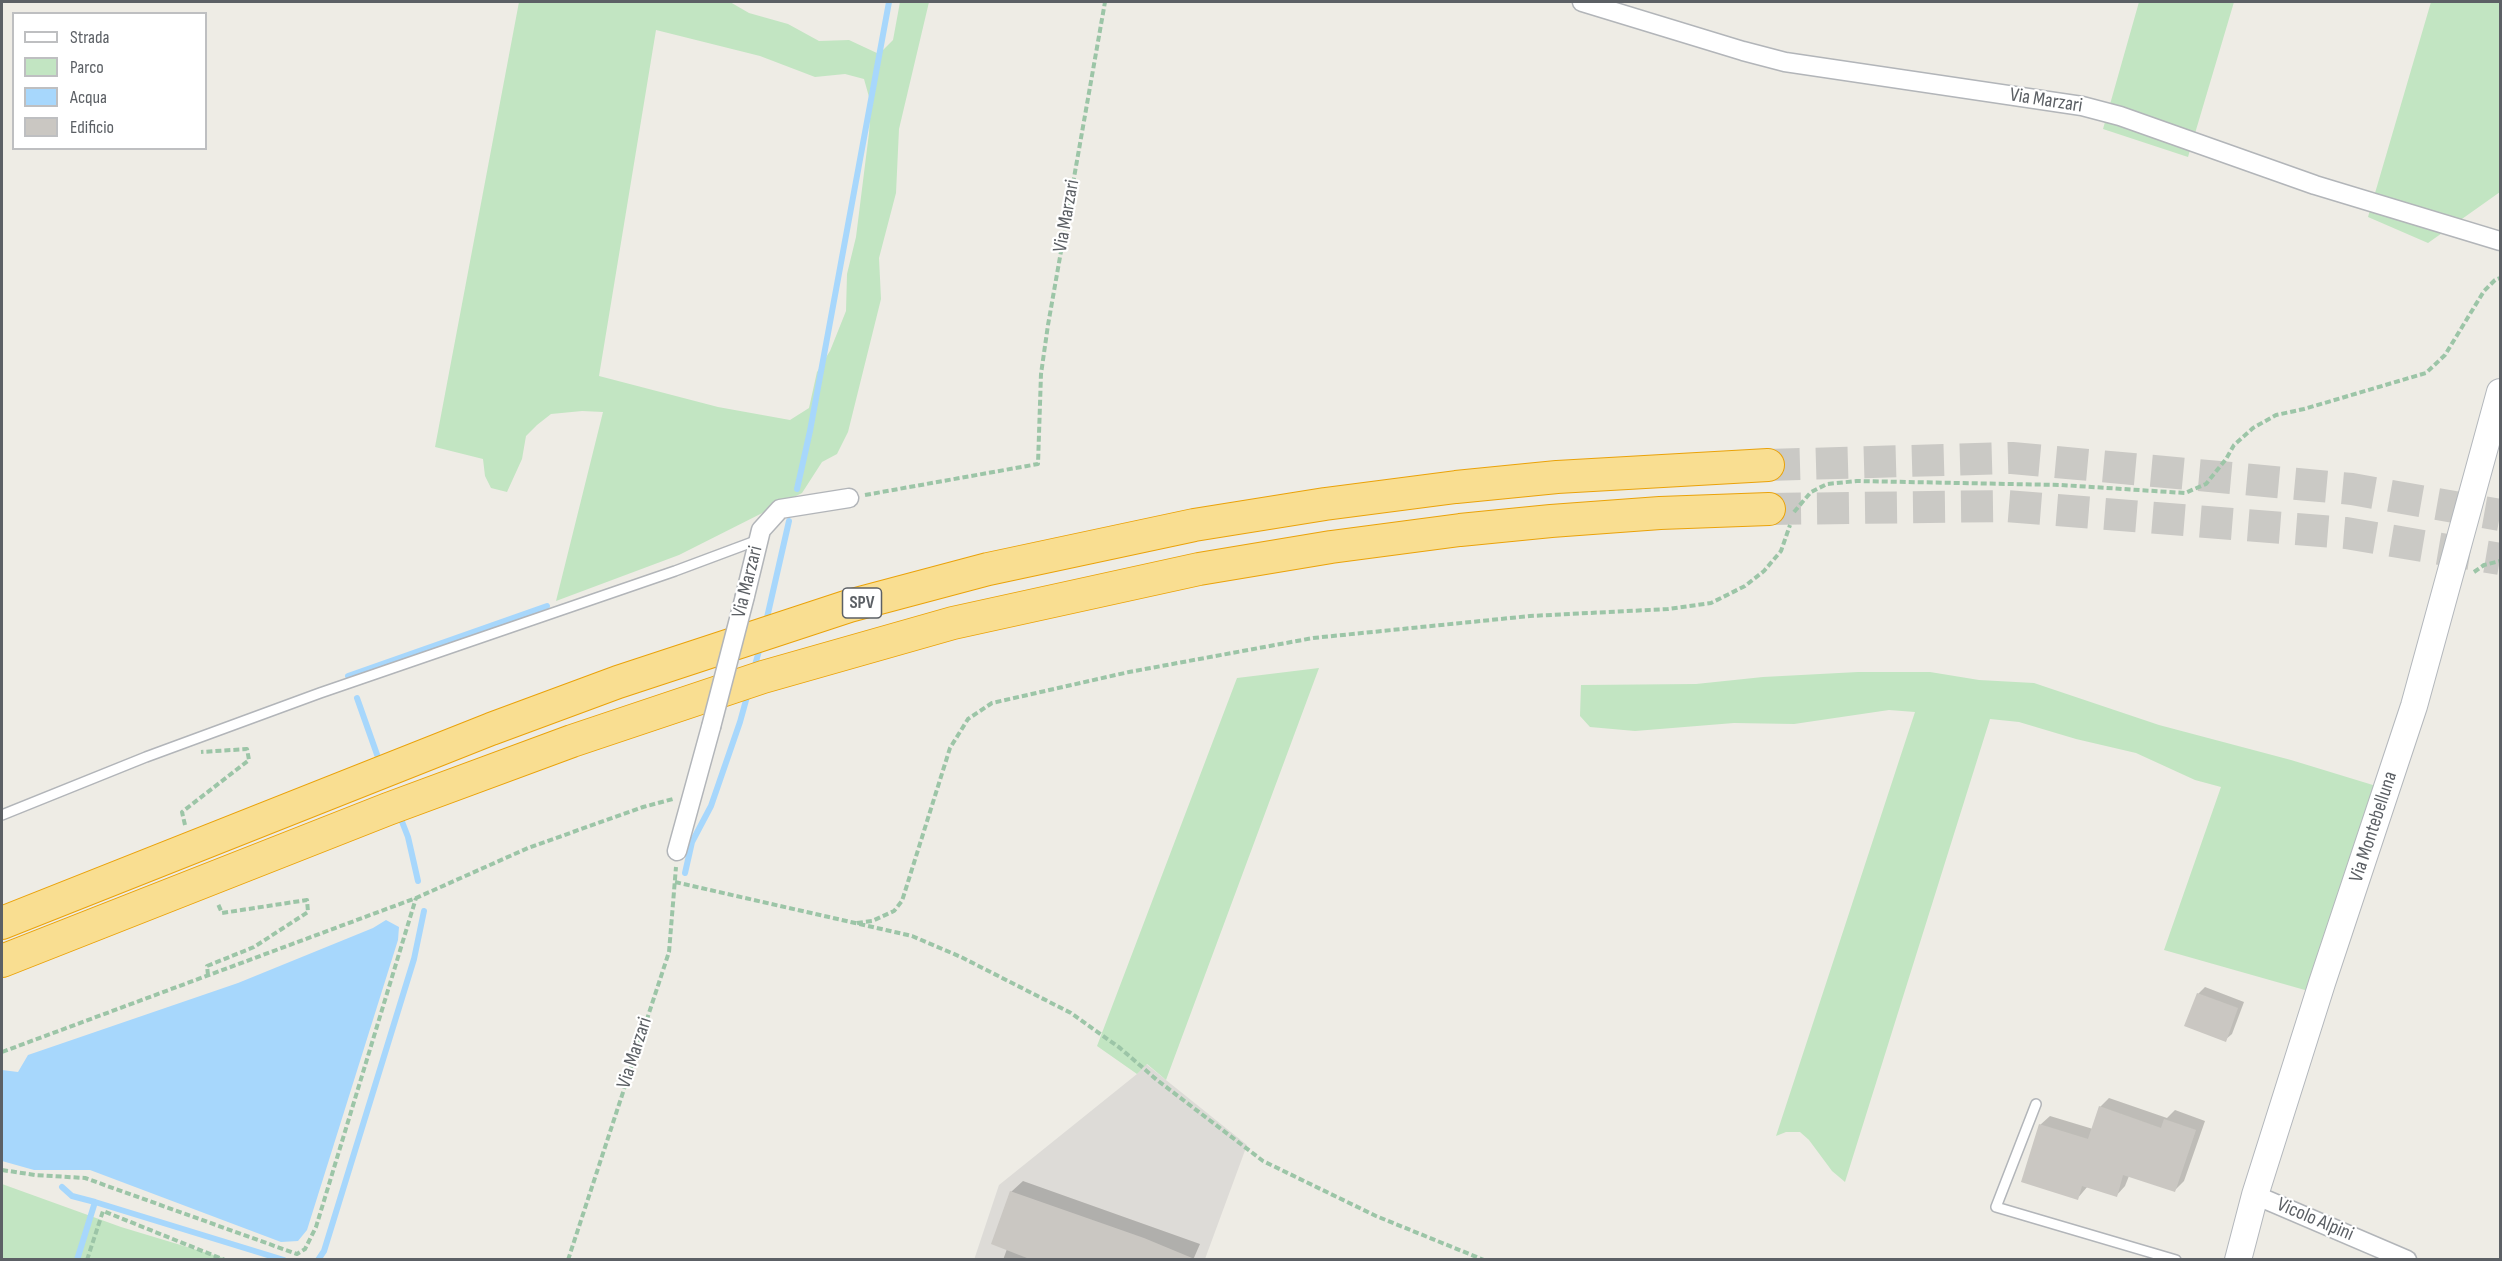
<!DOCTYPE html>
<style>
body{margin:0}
#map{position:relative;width:2502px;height:1261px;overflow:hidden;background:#eeece5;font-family:"Sofia Sans Condensed",sans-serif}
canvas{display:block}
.frame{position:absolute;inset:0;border:3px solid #5c6065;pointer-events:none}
.legend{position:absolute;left:12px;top:12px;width:195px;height:138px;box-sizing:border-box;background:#fff;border:2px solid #bebfc1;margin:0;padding:8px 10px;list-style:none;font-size:18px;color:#5c6065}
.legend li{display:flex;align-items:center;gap:12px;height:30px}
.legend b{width:30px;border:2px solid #bebfc1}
</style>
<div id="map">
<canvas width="2502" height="1261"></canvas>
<div class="frame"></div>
<ul class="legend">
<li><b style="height:8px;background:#fff"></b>Strada</li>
<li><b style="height:16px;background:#c2e5c2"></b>Parco</li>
<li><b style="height:16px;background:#a7d7fc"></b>Acqua</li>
<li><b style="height:16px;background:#cac7c2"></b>Edificio</li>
</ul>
</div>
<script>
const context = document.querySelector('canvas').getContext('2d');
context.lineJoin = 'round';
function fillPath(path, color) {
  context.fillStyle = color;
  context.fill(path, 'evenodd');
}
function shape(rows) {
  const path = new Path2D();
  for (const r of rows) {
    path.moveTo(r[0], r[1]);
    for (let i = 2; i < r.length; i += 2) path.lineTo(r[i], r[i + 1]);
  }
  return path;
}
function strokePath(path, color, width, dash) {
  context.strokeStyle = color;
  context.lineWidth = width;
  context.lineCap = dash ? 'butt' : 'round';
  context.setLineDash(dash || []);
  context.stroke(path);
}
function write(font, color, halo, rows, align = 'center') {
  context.font = font + ' "Sofia Sans Condensed",sans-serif';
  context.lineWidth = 4.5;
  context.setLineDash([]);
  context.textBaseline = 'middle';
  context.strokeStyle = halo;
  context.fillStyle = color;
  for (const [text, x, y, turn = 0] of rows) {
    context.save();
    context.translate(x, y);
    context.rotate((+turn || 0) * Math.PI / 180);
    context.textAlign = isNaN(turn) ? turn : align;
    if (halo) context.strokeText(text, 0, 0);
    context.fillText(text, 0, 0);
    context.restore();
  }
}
fillPath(shape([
 [1146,1064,1247,1145,1205,1259,974,1260,999,1185,1137,1074]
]), '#dddbd7');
fillPath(shape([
 [519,2,730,2,749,13,788,24,819,41,849,40,879,54,893,40,900,2,929,2,899,129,896,193,879,258,881,299,848,432,837,454,822,462,802,493,679,555,556,601,603,412,582,411,551,414,537,425,526,436,522,459,507,492,491,488,485,476,483,459,435,447],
 [656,30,760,56,815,77,845,74,864,79,871,104,869,133,856,237,847,274,846,311,830,351,817,372,809,408,790,420,718,407,599,376],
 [2139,2,2234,2,2188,157,2103,129],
 [2431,2,2500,2,2500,192,2428,243,2368,217],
 [1319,668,1166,1080,1147,1064,1137,1074,1097,1046,1237,678],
 [1858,672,1930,672,1979,680,2034,683,2159,725,2291,760,2386,789,2319,994,2164,950,2221,787,2195,780,2136,753,2076,739,2019,722,1990,719,1845,1182,1832,1171,1809,1140,1800,1132,1786,1132,1776,1136,1915,712,1889,710,1794,724,1734,723,1635,731,1590,727,1580,716,1581,685,1696,684,1763,677],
 [2,1184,121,1227,227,1259,2,1259]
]), '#c2e5c2');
fillPath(shape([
 [386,920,399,927,398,940,307,1230,298,1241,281,1242,90,1170,34,1170,2,1161,2,1070,18,1072,28,1055,238,983,373,928]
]), '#a7d7fc');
fillPath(shape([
 [2205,987,2244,1002,2232,1034,2225,1040,2198,994],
 [2109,1098,2167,1118,2175,1110,2205,1121,2184,1181,2175,1190,2129,1176,2125,1186,2116,1196,2088,1186,2077,1199,2040,1125,2050,1116,2093,1129,2100,1107],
 [1023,1181,1200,1244,1193,1260,1003,1260,1007,1249,1011,1192]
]), '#0003');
strokePath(shape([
 [797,489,810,431,889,2],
 [766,622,789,521],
 [754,669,760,647],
 [348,676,547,606],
 [357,698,380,763],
 [399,814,408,837,418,881],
 [685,873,692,842,711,806,740,722,748,693],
 [62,1187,72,1196,95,1202],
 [77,1260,95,1202,284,1260],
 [318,1260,324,1251,414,959,424,911]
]), '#a7d7fc', 6);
fillPath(shape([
 [2197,993,2238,1008,2226,1042,2184,1026],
 [2099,1106,2161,1128,2164,1119,2196,1130,2175,1192,2123,1175,2117,1197,2082,1186,2078,1200,2021,1182,2039,1124,2088,1139],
 [1010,1191,1144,1238,1197,1260,1032,1260,991,1244]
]), '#cac7c2');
strokePath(shape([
 [1768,465,2012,458,2352,489,2500,515],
 [1769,509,2006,506,2346,533,2500,559]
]), '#cac9c5', 32, [32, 16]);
const service = shape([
 [2,815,146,757,320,693,675,571,758,540],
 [2036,1104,1996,1207,2176,1260]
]);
const minor = shape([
 [1582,2,1743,51,1785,62,2082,106,2120,116,2315,185,2500,241],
 [745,596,761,530,780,509,849,498],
 [677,851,711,727],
 [2255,1195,2407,1260]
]);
const secondary = shape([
 [2238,1260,2255,1195,2322,983,2414,706,2500,392]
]);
const motorway = shape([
 [2,923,491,729,618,682,849,606,988,569,1194,525,1325,504,1456,487,1557,477,1768,465],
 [2,961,388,809,572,741,763,677,953,623,1199,569,1331,547,1460,530,1551,521,1660,513,1769,509]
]);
strokePath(service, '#b2b5b9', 12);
strokePath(minor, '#b2b5b9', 21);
strokePath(secondary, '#b3b7bc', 28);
strokePath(motorway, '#eaa209', 34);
strokePath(shape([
 [865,495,1038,464,1041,374,1048,325,1105,2],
 [1794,512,1811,492,1827,484,1857,481,2061,485,2185,493,2206,484,2226,459,2234,445,2253,428,2276,415,2304,409,2426,373,2445,355,2484,291,2495,280,2500,278],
 [2474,572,2484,565,2500,561],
 [185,825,182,812,249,760,247,749,201,752],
 [675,882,912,936,961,957,1071,1013,1120,1048,1157,1080,1263,1161,1376,1216,1484,1260],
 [857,923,872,921,894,911,902,901,950,748,968,719,992,703,1129,672,1313,638,1530,616,1668,609,1711,603,1745,586,1764,571,1781,551,1790,525],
 [208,975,207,966,254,947,308,912,307,900,222,913,218,904],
 [2,1052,416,898,528,848,643,807,673,799],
 [2,1170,35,1175,85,1178,297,1254,305,1249,316,1227,416,898],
 [87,1260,103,1211,225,1260],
 [568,1260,669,952,676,867]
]), '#9cc5a7', 4, [6, 3]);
strokePath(service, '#fff', 9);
strokePath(minor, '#fff', 18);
strokePath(secondary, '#fff', 26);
strokePath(motorway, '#f9de91', 32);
const minorBridge = shape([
 [711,727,745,596]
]);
strokePath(minorBridge, '#b2b5b9', 21, []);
strokePath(minorBridge, '#fff', 18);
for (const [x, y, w] of [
 [862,603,39]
]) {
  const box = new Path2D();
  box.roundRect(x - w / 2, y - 15, w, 30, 4.5);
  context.fillStyle = '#fff';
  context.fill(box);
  strokePath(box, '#5c6065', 1.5);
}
write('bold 18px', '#5c6065', null, [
 ["SPV",862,603]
]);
write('20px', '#5c6065', '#fff', [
 ["Via Marzari",2046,101,9],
 ["Via Marzari",1067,216,-80],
 ["Via Marzari",748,582,-76],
 ["Via Montebelluna",2374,827,-72],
 ["Via Marzari",635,1053,-72],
 ["Vicolo Alpini",2315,1220,23]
]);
</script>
